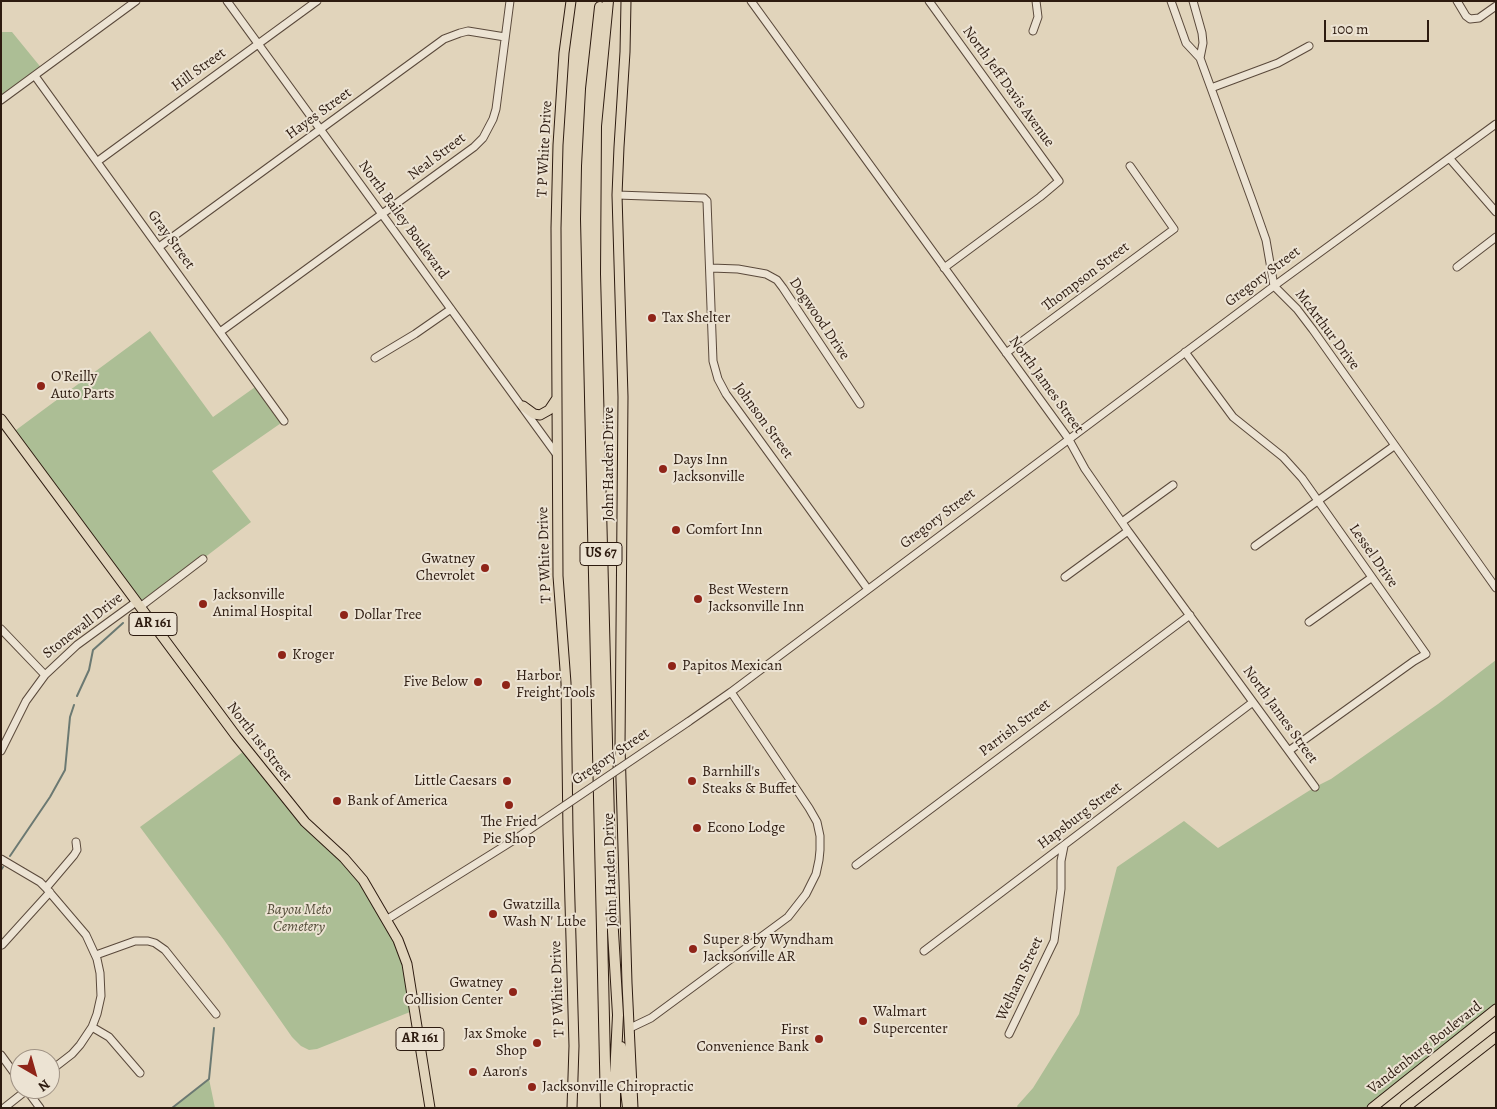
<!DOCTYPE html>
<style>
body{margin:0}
#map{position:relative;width:1497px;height:1109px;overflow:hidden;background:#e1d4bb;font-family:Alegreya,serif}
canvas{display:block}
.frame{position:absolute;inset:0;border:2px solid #2d1b10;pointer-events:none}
.north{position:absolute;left:10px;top:1049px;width:50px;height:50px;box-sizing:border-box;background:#ece3d3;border:1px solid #a09385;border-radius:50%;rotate:142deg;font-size:14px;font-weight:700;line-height:20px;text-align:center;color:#2d1b10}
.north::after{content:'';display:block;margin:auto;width:18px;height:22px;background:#8f2418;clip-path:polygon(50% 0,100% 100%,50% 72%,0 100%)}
.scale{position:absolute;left:1324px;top:20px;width:105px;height:22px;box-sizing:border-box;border:2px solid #2d1b10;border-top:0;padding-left:6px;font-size:15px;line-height:18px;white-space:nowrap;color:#2d1b10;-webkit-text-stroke:4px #ece3d3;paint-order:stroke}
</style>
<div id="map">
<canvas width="1497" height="1109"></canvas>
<div class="frame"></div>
<div class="north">N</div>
<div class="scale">100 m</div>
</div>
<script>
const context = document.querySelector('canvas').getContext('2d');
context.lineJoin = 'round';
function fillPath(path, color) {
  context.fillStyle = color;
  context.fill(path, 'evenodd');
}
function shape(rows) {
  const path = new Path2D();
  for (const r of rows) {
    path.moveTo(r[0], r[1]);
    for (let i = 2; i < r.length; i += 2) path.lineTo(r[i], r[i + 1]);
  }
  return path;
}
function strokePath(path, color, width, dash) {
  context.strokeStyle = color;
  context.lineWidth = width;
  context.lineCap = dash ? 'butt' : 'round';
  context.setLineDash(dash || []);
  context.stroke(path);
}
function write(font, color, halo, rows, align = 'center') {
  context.font = font + ' Alegreya,serif';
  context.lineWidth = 4;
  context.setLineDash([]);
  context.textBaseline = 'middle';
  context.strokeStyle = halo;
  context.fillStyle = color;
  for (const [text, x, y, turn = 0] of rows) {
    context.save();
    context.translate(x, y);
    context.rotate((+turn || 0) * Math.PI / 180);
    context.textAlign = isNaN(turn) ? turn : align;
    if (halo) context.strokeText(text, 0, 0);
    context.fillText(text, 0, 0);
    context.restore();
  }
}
fillPath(shape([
 [1,32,12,32,43,70,1,100],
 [150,331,213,417,258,385,284,421,212,471,251,522,140,607,12,433],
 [1496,660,1496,1009,1372,1108,1018,1108,1017,1106,1033,1088,1079,1014,1117,867,1184,821,1218,848,1315,787,1331,779,1438,704],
 [247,749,305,822,342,855,398,940,415,1010,317,1049,309,1050,301,1046,292,1037,224,940,140,827],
 [209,1079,215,1108,172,1108]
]), '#acbe95');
strokePath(shape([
 [77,696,89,670,93,650,123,623],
 [10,856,50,797,65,770,70,717,74,705],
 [1,870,3,867],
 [172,1108,209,1079,214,1028]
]), '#6b7972', 2);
const minor = shape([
 [227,1,557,455],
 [751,1,1068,438,1085,469,1128,531,1315,787],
 [929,1,1059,181,1040,197,944,268],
 [1171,1,1186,43,1200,58,1253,203,1266,240,1274,286,1297,309,1313,330,1496,588],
 [1193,1,1202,33,1203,43,1200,58],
 [1457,1,1466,16,1470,19,1479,18,1496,6],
 [1033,31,1038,17,1036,1],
 [35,76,284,421],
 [1211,88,1278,63,1309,46],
 [1,100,136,1],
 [1450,159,1496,212],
 [98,161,317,1],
 [617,195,704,198,707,201,713,361,718,379,726,394,867,588],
 [159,247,444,39,460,33,468,31,505,37],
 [1457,267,1496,237],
 [711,268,738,269,766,274,777,280,783,288,860,404],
 [220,332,474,147,483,138,493,119,496,109,510,1],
 [1185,352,1233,417,1283,457,1302,478,1426,654,1414,661,1290,750],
 [1006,353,1174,229,1130,166],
 [375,358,415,334,451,309],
 [1122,522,1173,485],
 [1255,546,1394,446],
 [1065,577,1128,531],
 [140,607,203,559],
 [1309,622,1371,578],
 [1,629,45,675],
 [688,722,731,692,1274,286,1496,124],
 [1,751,26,701,45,675,77,645,136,602],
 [1,859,40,882,46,888,86,935,97,959,100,973,101,996,97,1014,92,1027,80,1045,72,1054,50,1071],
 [856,865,1190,615],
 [46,888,74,855,77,850,76,842],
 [386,920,514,840],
 [2,945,50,892],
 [924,951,1253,702],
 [96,955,135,941,148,941,155,943,165,950,216,1014],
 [92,1027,109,1037,140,1073],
 [630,1028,651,1018,788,917,806,894,816,874,819,860,820,850,820,836,817,822,809,808,731,692],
 [1009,1034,1054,941,1061,889,1061,861,1064,846],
 [1,1055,20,1081],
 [26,1089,40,1108],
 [4,1108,28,1089]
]);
const major = shape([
 [571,1,564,53,558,145,556,228,558,576,566,683,568,832,574,1046,572,1108],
 [626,1,625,52,619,147,617,195,623,397,620,746,627,983,633,1108],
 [523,406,534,414,540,415,549,410,557,398],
 [1,419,236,736,305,822,344,858,363,880,398,940,407,964,430,1108],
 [1372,1108,1496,1009],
 [1405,1108,1496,1037]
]);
const highway = shape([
 [608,1,596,126,595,274,611,898,618,1015,615,1077,615,1108],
 [600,7,591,89,587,166,586,219,606,1108],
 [621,1047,628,1108]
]);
strokePath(minor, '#5a493b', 9);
strokePath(major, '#2d1b10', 11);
strokePath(highway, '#2d1b10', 12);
strokePath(minor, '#ece3d3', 7);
strokePath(major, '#e1d4bb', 9);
strokePath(highway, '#e1d4bb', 10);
const minorBridge = shape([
 [514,840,688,722]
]);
strokePath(minorBridge, '#5a493b', 9, []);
strokePath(minorBridge, '#ece3d3', 7);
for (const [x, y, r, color] of [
 [652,318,5,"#8f2418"],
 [41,386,5,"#8f2418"],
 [663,469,5,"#8f2418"],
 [676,530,5,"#8f2418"],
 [485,568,5,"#8f2418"],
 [698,599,5,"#8f2418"],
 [203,604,5,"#8f2418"],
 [344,615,5,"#8f2418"],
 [282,655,5,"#8f2418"],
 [672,666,5,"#8f2418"],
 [478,682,5,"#8f2418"],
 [506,685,5,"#8f2418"],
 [507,781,5,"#8f2418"],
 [692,781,5,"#8f2418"],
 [337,801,5,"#8f2418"],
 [509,805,5,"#8f2418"],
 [697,828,5,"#8f2418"],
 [493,914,5,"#8f2418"],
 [693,949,5,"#8f2418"],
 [513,992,5,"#8f2418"],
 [863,1021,5,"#8f2418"],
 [819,1039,5,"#8f2418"],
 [537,1043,5,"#8f2418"],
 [473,1072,5,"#8f2418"],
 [532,1087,5,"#8f2418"]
]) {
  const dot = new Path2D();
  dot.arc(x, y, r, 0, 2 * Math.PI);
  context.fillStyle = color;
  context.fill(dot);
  strokePath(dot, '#ece3d3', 2);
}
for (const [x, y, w] of [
 [601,554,42],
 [153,624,48],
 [420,1039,48]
]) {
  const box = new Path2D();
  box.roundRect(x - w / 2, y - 11.5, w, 23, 4);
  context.fillStyle = '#ece3d3';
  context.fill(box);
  strokePath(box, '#2d1b10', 1);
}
write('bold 14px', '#2d1b10', null, [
 ["US 67",601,554],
 ["AR 161",153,624],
 ["AR 161",420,1039]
]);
write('15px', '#2d1b10', '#ece3d3', [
 ["Hill Street",199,70,-36],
 ["North Jeff Davis Avenue",1008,87,54],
 ["Hayes Street",319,114,-36],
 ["T P White Drive",545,149,-87],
 ["Neal Street",437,157,-37],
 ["North Bailey Boulevard",403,220,54],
 ["Gray Street",171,240,54],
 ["Thompson Street",1086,277,-37],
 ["Gregory Street",1263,277,-37],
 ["Dogwood Drive",819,319,56],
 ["McArthur Drive",1327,330,53],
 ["North James Street",1046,385,54],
 ["Johnson Street",763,421,54],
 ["John Harden Drive",609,464,-90],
 ["Gregory Street",938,519,-37],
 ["T P White Drive",545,555,-92],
 ["Lessel Drive",1373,556,55],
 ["Stonewall Drive",83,626,-38],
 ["North James Street",1280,715,54],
 ["Parrish Street",1015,728,-37],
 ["North 1st Street",259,742,52],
 ["Gregory Street",611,757,-34],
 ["Hapsburg Street",1080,816,-37],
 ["John Harden Drive",611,870,-92],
 ["Welham Street",1020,979,-65],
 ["T P White Drive",558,989,-92],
 ["Vandenburg Boulevard",1425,1048,-38]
]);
write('15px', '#2d1b10', '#ece3d3', [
 ["Tax Shelter",662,318],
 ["O'Reilly",51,377],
 ["Auto Parts",51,394],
 ["Days Inn",673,460],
 ["Jacksonville",673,477],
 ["Comfort Inn",686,530],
 ["Gwatney",475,559,"right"],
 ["Chevrolet",475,576,"right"],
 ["Best Western",708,590],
 ["Jacksonville Inn",708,607],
 ["Jacksonville",213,595],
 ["Animal Hospital",213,612],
 ["Dollar Tree",354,615],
 ["Kroger",292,655],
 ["Papitos Mexican",682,666],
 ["Harbor",516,676],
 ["Freight Tools",516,693],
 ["Five Below",468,682,"right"],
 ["Barnhill's",702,772],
 ["Steaks & Buffet",702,789],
 ["Little Caesars",497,781,"right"],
 ["Bank of America",347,801],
 ["The Fried",509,822,"center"],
 ["Pie Shop",509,839,"center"],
 ["Econo Lodge",707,828],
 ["Gwatzilla",503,905],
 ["Wash N' Lube",503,922],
 ["Super 8 by Wyndham",703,940],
 ["Jacksonville AR",703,957],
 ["Gwatney",503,983,"right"],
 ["Collision Center",503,1000,"right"],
 ["Walmart",873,1012],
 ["Supercenter",873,1029],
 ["First",809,1030,"right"],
 ["Convenience Bank",809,1047,"right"],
 ["Jax Smoke",527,1034,"right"],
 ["Shop",527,1051,"right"],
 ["Aaron's",483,1072],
 ["Jacksonville Chiropractic",542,1087]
], 'left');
write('italic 15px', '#534c38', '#ece3d3', [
 ["Bayou Meto",299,910],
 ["Cemetery",299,927]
]);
</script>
